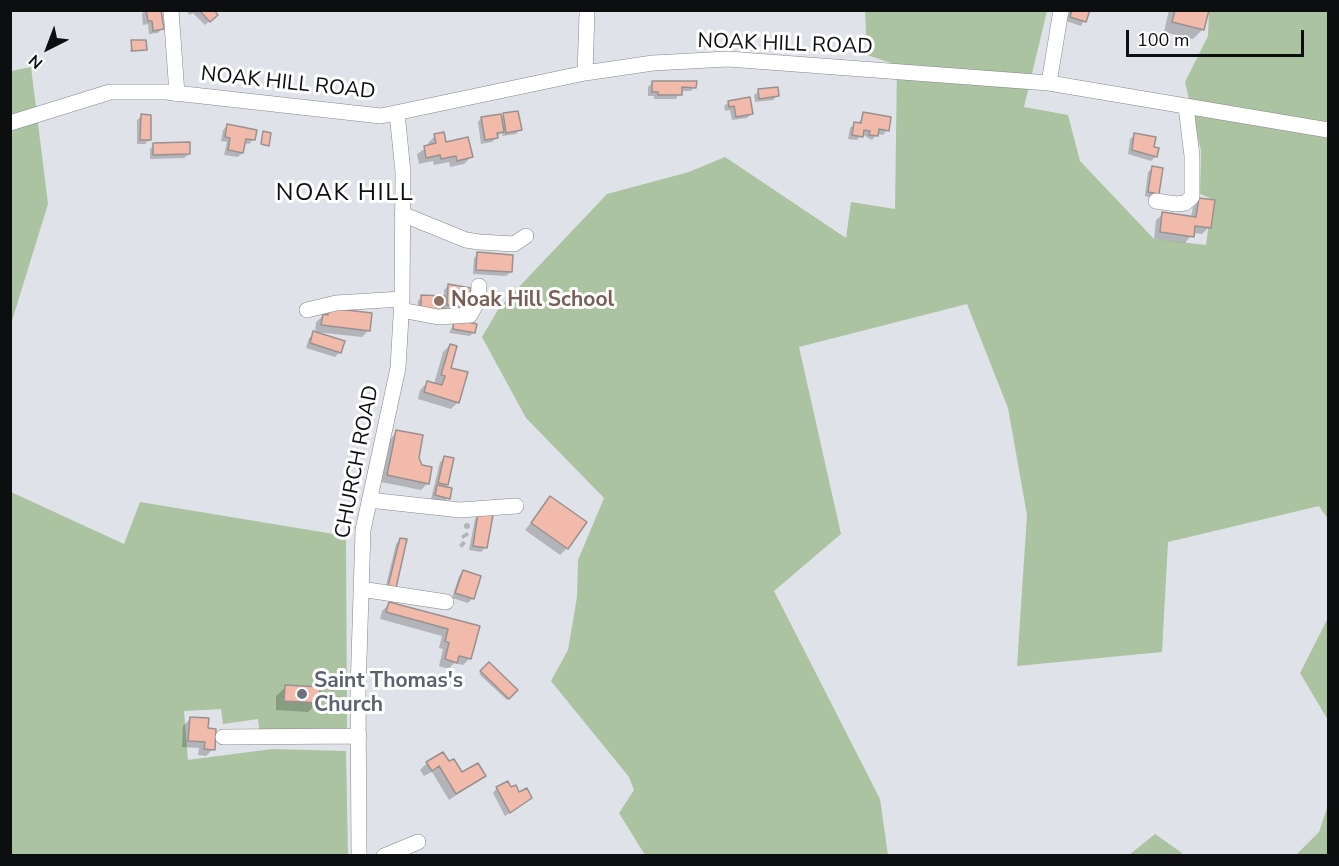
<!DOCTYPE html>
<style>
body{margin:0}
#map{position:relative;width:1339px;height:866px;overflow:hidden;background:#e0e2e9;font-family:"Nunito Sans",sans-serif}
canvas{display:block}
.frame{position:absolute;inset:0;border:12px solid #0d0e10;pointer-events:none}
.north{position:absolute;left:18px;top:18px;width:60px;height:60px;-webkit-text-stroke:4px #fff;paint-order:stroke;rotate:222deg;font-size:16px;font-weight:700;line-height:24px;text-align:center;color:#0d0e10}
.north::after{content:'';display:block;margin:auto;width:21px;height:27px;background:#0d0e10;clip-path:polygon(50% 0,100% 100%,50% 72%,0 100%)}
.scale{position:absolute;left:1126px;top:30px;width:178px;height:27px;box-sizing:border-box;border:3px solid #0d0e10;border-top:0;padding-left:8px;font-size:18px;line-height:21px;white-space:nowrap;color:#0d0e10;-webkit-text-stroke:4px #fff;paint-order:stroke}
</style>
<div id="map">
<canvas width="1339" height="866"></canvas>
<div class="frame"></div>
<div class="north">N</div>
<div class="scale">100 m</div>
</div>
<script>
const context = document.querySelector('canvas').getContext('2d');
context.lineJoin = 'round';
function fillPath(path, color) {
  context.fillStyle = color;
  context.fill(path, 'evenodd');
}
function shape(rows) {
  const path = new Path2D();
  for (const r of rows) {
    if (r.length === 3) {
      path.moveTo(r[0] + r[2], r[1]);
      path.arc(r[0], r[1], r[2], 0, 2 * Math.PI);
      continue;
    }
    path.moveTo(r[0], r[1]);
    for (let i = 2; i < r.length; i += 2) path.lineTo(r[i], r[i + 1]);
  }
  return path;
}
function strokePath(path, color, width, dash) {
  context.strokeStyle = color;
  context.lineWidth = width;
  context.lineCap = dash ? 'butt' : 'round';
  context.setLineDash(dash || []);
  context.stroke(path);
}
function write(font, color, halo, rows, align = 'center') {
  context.font = font + ' "Nunito Sans",sans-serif';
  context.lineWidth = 6;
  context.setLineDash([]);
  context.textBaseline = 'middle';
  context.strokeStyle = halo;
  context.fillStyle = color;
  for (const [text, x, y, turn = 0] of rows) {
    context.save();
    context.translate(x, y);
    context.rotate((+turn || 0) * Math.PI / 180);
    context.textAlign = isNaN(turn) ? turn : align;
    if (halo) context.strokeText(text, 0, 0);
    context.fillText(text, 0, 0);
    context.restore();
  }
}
fillPath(shape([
 [865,11,1047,11,1024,107,1068,115,1080,161,1154,239,1206,245,1212,199,1200,194,1201,151,1185,82,1208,36,1209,11,1328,11,1328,519,1319,506,1168,542,1162,652,1017,666,1027,515,1008,408,967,304,799,347,841,534,774,591,880,799,888,855,645,855,619,813,634,790,629,777,551,681,568,650,577,597,578,560,604,498,526,418,482,337,499,308,607,194,689,172,725,157,846,238,851,202,895,209,897,65,867,55],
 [31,67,48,204,11,324,11,71],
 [11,492,124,544,140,502,346,536,347,737,260,736,258,719,223,724,221,709,184,711,188,760,272,749,346,751,348,855,11,856],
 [1328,618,1328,720,1300,673],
 [1328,805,1328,855,1296,855,1319,832],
 [1155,834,1182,853,1181,855,1129,855]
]), '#abc3a0');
fillPath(shape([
 [145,10,159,10,162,28,158,33,149,34,148,24,143,25,142,14],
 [185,10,212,10,216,15,205,25,193,13,190,15],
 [1070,10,1089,10,1081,26,1066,21],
 [1169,10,1207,10,1203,29,1193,39,1164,32],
 [132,42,145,49,130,52],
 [653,82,695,87,691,91,680,91,676,99,654,99,654,96,648,96,648,87],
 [759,91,777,96,773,100,755,102,754,95],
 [729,102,752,113,747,118,732,120,730,110,725,111,724,106],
 [864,114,887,130,883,135,877,134,872,140,862,134,857,140,848,139,850,128,855,124,858,124],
 [504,115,520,129,516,134,502,136,502,132,492,142,481,144,478,122,482,118,500,119],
 [142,116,149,140,145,144,137,144,137,120],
 [227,126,253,140,249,144,244,143,242,153,238,157,224,155,227,142,221,141,223,130],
 [1135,135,1152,148,1156,156,1151,161,1128,154,1130,139],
 [435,136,445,143,471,157,464,164,450,167,449,162,434,165,433,161,419,164,417,154,429,146,428,143],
 [154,144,189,154,184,158,150,159,150,149],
 [1153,168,1158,193,1153,198,1145,196,1148,172],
 [1200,200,1209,227,1202,234,1193,233,1185,243,1154,239,1156,220,1163,214,1191,217,1193,207],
 [478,254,511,272,506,276,473,274,474,258],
 [449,285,468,306,464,310,442,309,417,316,418,301,422,296,444,297,444,290],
 [330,310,369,330,362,337,315,332,340,352,335,357,306,348,309,338,315,334,316,322],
 [455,321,474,332,470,336,449,333],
 [450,345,449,369,458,402,451,409,418,399,420,390,427,383,434,384,443,352],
 [397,432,417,459,428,483,421,490,381,482,390,439],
 [445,458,447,485,444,488,448,498,444,502,431,499,440,462],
 [551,498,567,548,560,555,525,530],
 [479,514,486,547,481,552,469,550,475,519],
 [467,526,3],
 [467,532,469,535,463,539,461,536],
 [400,539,395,587,385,590,396,544],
 [463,541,466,543,462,548,459,545],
 [464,571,480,577,472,599,468,603,452,598,459,576],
 [389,604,478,627,470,658,463,665,454,663,449,669,439,666,443,649,439,648,442,636,380,619,382,611],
 [489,664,516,690,507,700,479,674],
 [286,687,317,703,308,712,276,710,276,696],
 [190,719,206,730,213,749,206,756,198,755,199,748,182,747,183,726],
 [427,763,448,763,461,774,484,776,449,800,432,772,424,776,420,770],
 [497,788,511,790,530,798,505,816,493,793]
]), '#0003');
const building = shape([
 [146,10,161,10,164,29,153,31,152,21,148,21,146,10],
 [199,10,214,10,218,15,210,22,199,10],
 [1072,10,1090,10,1086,22,1070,17,1072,10],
 [1175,10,1209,10,1204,30,1172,22,1175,10],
 [131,40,146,40,147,50,132,51,131,40],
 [652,81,697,81,696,88,682,87,682,95,658,95,658,92,652,92,652,81],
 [778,87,779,96,759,99,758,89,778,87],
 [750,97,753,114,736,117,734,106,729,107,728,101,750,97],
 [518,111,522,130,506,133,503,113,518,111],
 [863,112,891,117,889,131,879,129,878,136,869,135,870,131,864,130,863,137,852,135,854,122,861,123,863,112],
 [141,114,151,115,151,140,140,140,141,114],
 [501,114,504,132,497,133,498,138,485,140,481,117,501,114],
 [227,124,257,130,255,140,246,139,243,153,228,150,230,138,225,137,227,124],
 [263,131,271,133,269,146,261,144,263,131],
 [444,132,446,142,468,137,473,157,457,161,456,156,441,159,440,155,426,158,424,146,436,143,434,134,444,132],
 [1134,133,1156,137,1154,147,1159,148,1157,157,1132,150,1134,133],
 [190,142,190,154,153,155,153,143,190,142],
 [1152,166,1163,168,1159,194,1148,192,1152,166],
 [1199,198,1215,200,1211,228,1195,226,1194,237,1160,232,1162,212,1196,217,1199,198],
 [477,252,513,255,512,272,476,270,477,252],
 [448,284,471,288,470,307,447,305,448,284],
 [421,295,445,296,442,313,421,312,421,295],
 [329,308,372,313,370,331,321,325,323,314,328,315,329,308],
 [454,319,477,324,475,333,453,329,454,319],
 [313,331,345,341,341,353,310,343,313,331],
 [450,344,457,346,451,368,468,372,459,403,424,392,427,381,442,385,445,376,441,375,450,344],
 [396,430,423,435,419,458,422,465,432,467,429,484,387,475,396,430],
 [444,456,454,458,448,485,438,483,444,456],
 [437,485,452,488,450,499,435,495,437,485],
 [550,496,587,522,568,549,531,523,550,496],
 [478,513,493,515,487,548,473,546,478,513],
 [400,538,407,539,396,588,388,586,400,538],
 [463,570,481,576,474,599,455,593,463,570],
 [389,602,480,626,471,659,459,656,457,663,445,659,449,643,445,641,448,629,386,612,389,602],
 [489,662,518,690,509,699,480,671,489,662],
 [285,685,320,687,319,703,284,701,285,685],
 [190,717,209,718,208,728,216,729,215,750,204,749,205,742,188,741,190,717],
 [443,752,449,761,454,759,462,772,478,763,486,776,456,794,439,766,432,771,426,762,443,752],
 [508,781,511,787,516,785,519,792,527,788,532,798,510,813,496,787,508,781]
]);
fillPath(building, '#f2baaa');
strokePath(building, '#99918f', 1.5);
const minor = shape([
 [171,10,177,94],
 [585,73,587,13],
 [1049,83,1061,10],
 [10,123,110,92,166,92,381,116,585,73,653,63,728,59,1049,83,1328,130],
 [1156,201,1176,204,1185,203,1192,197,1192,156,1186,107],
 [402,214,466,240,479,242,514,244,526,236],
 [307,310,336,303,402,299],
 [401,310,438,317,470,315,478,301,479,286],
 [369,500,460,510,516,506],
 [361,589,446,602],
 [223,737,359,736],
 [359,856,358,691,363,530,398,368,402,299,403,172,397,113],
 [384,856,418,842]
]);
strokePath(minor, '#85868c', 16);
strokePath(minor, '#fff', 15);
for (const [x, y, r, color] of [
 [439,301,6,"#8d6e63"],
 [302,694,6,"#6b7280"]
]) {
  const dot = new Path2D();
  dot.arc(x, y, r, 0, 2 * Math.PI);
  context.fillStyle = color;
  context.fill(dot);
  strokePath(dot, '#fff', 2);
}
write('21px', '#0d0e10', '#fff', [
 ["NOAK HILL ROAD",785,45,2],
 ["NOAK HILL ROAD",288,84,6],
 ["CHURCH ROAD",358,462,-79]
]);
write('bold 21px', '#785e54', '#fff', [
 ["Noak Hill School",451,301]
], 'left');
write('bold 21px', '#5b616d', '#fff', [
 ["Saint Thomas's",314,682],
 ["Church",314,706]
], 'left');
context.letterSpacing = '1.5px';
write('24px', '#0d0e10', '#fff', [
 ["NOAK HILL",345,194]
]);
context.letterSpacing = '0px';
</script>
